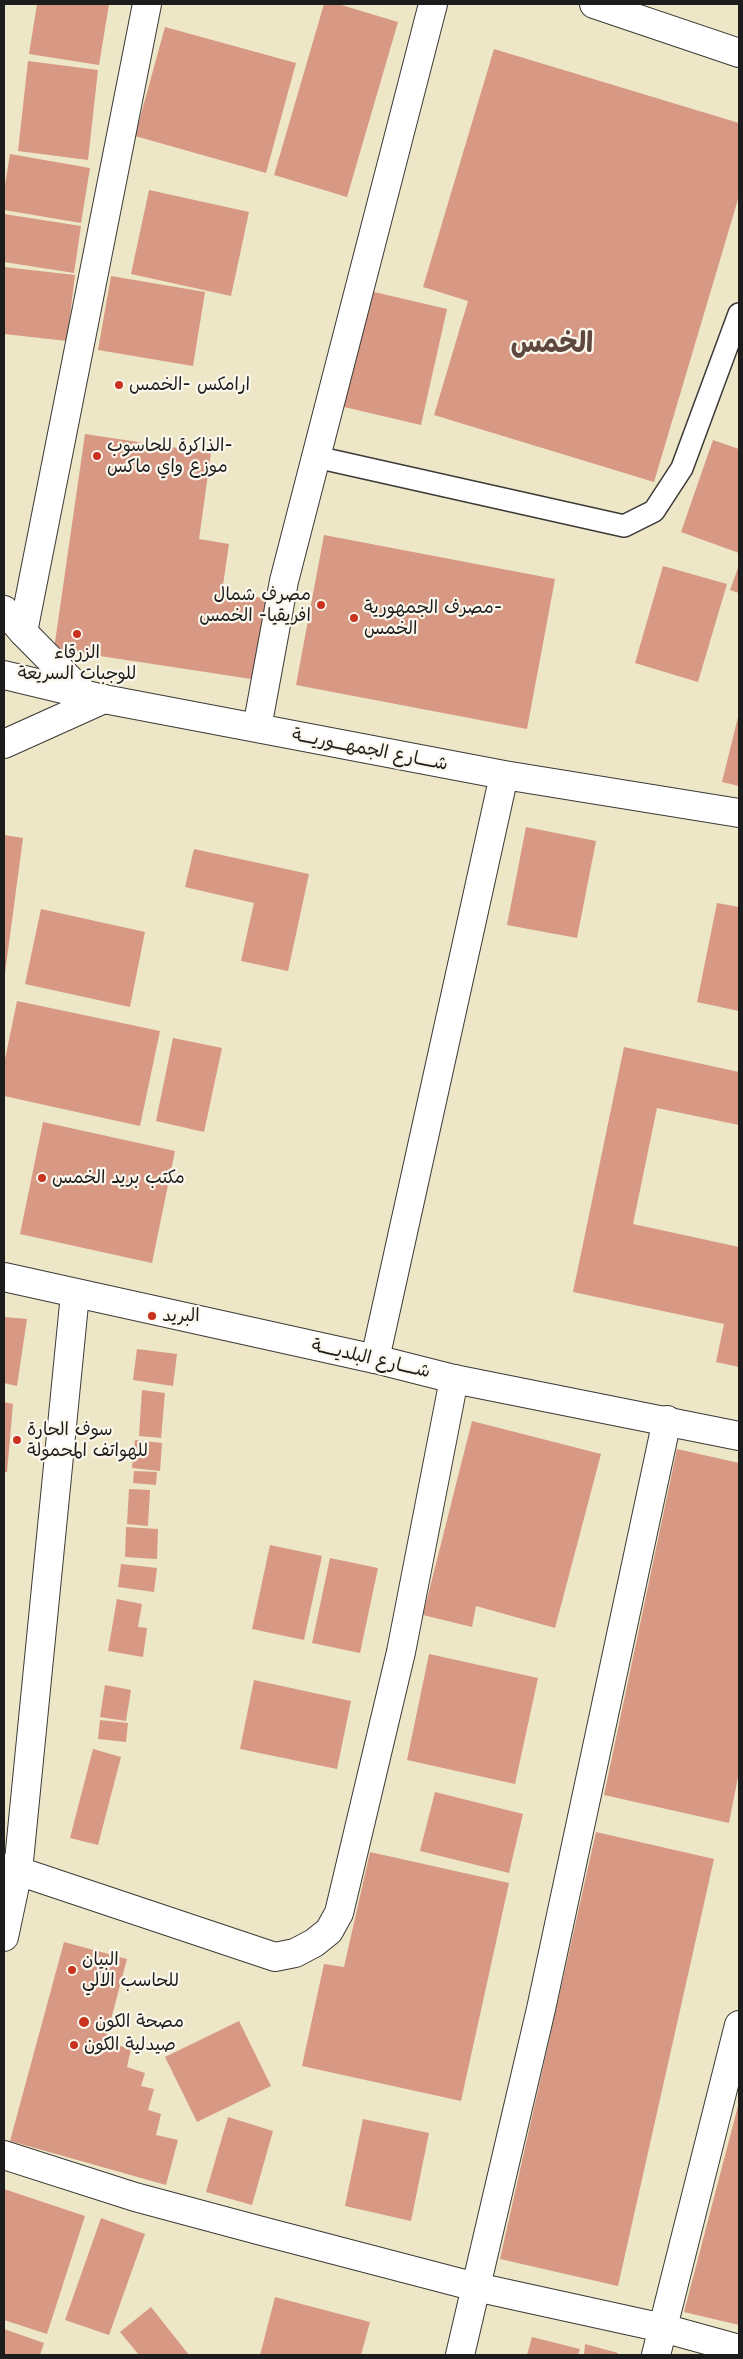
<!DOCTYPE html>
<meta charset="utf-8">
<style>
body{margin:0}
#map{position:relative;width:743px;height:2359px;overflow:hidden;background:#ede6c7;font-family:"Playpen Sans",sans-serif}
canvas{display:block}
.frame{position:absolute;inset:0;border:5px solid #1c1c1c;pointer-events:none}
</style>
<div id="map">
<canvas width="743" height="2359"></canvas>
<div class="frame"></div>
</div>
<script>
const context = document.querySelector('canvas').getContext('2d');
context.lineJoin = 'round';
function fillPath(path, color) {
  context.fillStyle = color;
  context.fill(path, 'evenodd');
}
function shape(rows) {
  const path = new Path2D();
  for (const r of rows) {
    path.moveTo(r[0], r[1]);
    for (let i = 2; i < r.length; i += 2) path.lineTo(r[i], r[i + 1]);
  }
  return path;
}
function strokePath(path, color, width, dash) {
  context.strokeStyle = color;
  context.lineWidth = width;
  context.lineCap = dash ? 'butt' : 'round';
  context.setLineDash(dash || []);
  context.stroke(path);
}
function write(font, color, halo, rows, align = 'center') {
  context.font = font + ' "Playpen Sans","Playpen Sans Arabic",sans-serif';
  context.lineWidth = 4.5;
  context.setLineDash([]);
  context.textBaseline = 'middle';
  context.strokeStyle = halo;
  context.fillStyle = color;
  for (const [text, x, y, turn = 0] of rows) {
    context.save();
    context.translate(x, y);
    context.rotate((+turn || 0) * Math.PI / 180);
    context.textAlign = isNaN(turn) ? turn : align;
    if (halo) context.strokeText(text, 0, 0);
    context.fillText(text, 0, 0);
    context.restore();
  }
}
fillPath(shape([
 [37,4,109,4,99,65,29,54],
 [324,4,338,4,398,22,347,197,274,175],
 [165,27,296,63,266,173,135,136],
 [494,49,739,123,739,196,654,482,434,415,468,301,423,287],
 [28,61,98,70,88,160,18,151],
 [10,154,90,168,81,223,4,210,4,191],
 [149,190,249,212,231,296,131,274],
 [4,214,81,226,74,273,4,262],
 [4,267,75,275,67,341,4,334],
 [111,276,205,292,193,366,98,350],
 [370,291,447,309,421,425,344,407],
 [85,434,211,453,199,539,229,544,222,592,270,599,258,680,54,649],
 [713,440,739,449,739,553,681,532],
 [324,535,555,579,527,729,296,685],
 [739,565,739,593,730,590],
 [663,566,727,584,698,682,635,663],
 [739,713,739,786,722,782],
 [526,827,596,841,577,938,507,925],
 [4,835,23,838,5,973,4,973],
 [194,849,309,874,288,971,241,961,254,903,185,887],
 [717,903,739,907,739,1011,697,1002],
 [41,909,145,932,130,1007,25,984],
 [17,1001,160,1031,140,1126,4,1096,4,1064],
 [173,1038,222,1048,204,1132,156,1121],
 [624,1047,739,1072,739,1125,657,1108,633,1224,739,1247,739,1367,716,1362,724,1324,573,1292],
 [43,1122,175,1151,152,1263,20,1234],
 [4,1317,27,1319,17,1386,4,1383],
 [137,1349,177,1354,173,1386,133,1380],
 [142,1390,165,1393,161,1438,139,1436],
 [4,1402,13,1404,7,1472,4,1472],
 [472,1421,601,1454,555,1628,476,1606,472,1627,423,1615],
 [135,1440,162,1443,160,1471,132,1468],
 [677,1449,739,1463,739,1772,729,1823,604,1795],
 [134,1471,157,1472,156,1485,133,1483],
 [129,1489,150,1490,148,1526,127,1524],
 [126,1527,158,1529,157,1559,125,1557],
 [270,1545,322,1556,304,1640,252,1629],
 [330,1558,378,1568,360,1653,312,1643],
 [121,1564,157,1568,154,1592,118,1587],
 [117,1599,142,1604,138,1627,147,1628,143,1657,108,1651],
 [429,1654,538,1678,515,1784,407,1760],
 [254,1680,351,1701,337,1769,240,1749],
 [105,1685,131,1690,126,1721,100,1717],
 [100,1720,128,1723,126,1742,98,1739],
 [93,1749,121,1757,98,1845,70,1838],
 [435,1792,523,1814,509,1873,420,1851],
 [596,1832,714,1859,618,2286,500,2259],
 [370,1852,509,1883,461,2101,302,2066,324,1964,344,1967],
 [64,1942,127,1959,105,2042,131,2049,127,2067,145,2073,141,2086,154,2089,148,2110,161,2114,156,2135,178,2140,166,2185,10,2141],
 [239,2021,271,2086,197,2122,165,2057],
 [739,2102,739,2325,684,2312],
 [228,2117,273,2131,252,2205,206,2192],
 [363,2119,429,2133,411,2221,345,2206],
 [4,2189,85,2216,47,2334,4,2320],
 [101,2218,145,2234,109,2335,65,2320],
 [275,2297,370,2322,361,2355,260,2355],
 [151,2307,189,2355,139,2355,120,2332],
 [4,2329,44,2343,40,2355,4,2355],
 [532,2337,580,2349,578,2355,527,2355],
 [585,2344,618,2353,617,2355,584,2355]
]), '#d89984');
const service = shape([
 [316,457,624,526,654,511,682,468,739,314]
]);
const minor = shape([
 [23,632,147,4],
 [4,675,104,699,504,775,739,813],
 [257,728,284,581,433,4],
 [375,1359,504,775],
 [4,1868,18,1871,275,1957,295,1953,314,1943,329,1931,339,1913,401,1652,454,1379],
 [4,1937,18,1871,75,1294],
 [4,2155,135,2197,258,2230,476,2287,663,2328,739,2349],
 [460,2355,541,2009,667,1420],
 [656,2355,739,2025]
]);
const tertiary = shape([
 [594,4,739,53],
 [4,610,23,632,84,694],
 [4,744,104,699],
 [4,1277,375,1359,454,1379,739,1436]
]);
strokePath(service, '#3b3a36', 24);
strokePath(minor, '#3b3a36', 30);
strokePath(tertiary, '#3b3a36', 30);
strokePath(service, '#fff', 21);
strokePath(minor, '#fff', 28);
strokePath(tertiary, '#fff', 28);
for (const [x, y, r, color] of [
 [119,385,5,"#c8321e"],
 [97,456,5,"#c8321e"],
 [321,605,5,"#c8321e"],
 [354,618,5,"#c8321e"],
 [77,634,5,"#c8321e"],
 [42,1178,5,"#c8321e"],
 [152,1316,5,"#c8321e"],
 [17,1440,5,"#c8321e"],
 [72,1970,5,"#c8321e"],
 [84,2022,6,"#c8321e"],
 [74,2045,5,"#c8321e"]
]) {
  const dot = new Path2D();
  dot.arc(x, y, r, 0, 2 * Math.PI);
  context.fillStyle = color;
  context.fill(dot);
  strokePath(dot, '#fbf7ec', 2);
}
write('18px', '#1c1c1c', '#fbf7ec', [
 ["ارامكس -الخمس",129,385],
 ["الذاكرة للحاسوب-",107,446],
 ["موزع واي ماكس",107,467],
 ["مصرف شمال",311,595,"right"],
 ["افريقيا- الخمس",311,616,"right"],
 ["مصرف الجمهورية-",364,608],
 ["الخمس",364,629],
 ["الزرقاء",77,653,"center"],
 ["للوجبات السريعة",77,674,"center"],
 ["مكتب بريد الخمس",52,1178],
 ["البريد",162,1316],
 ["سوف الحارة",27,1430],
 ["للهواتف المحمولة",27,1451],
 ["البيان",82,1960],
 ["للحاسب الالي",82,1981],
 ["مصحة الكون",95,2022],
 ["صيدلية الكون",84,2045]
], 'left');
write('18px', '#1c1c1c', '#fbf7ec', [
 ["شــــارع الجمهـــوريـــة",370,750,11],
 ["شــــارع البلديــــة",371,1359,13]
]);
write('bold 28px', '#5e4840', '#fbf7ec', [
 ["الخمس",552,344]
]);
</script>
